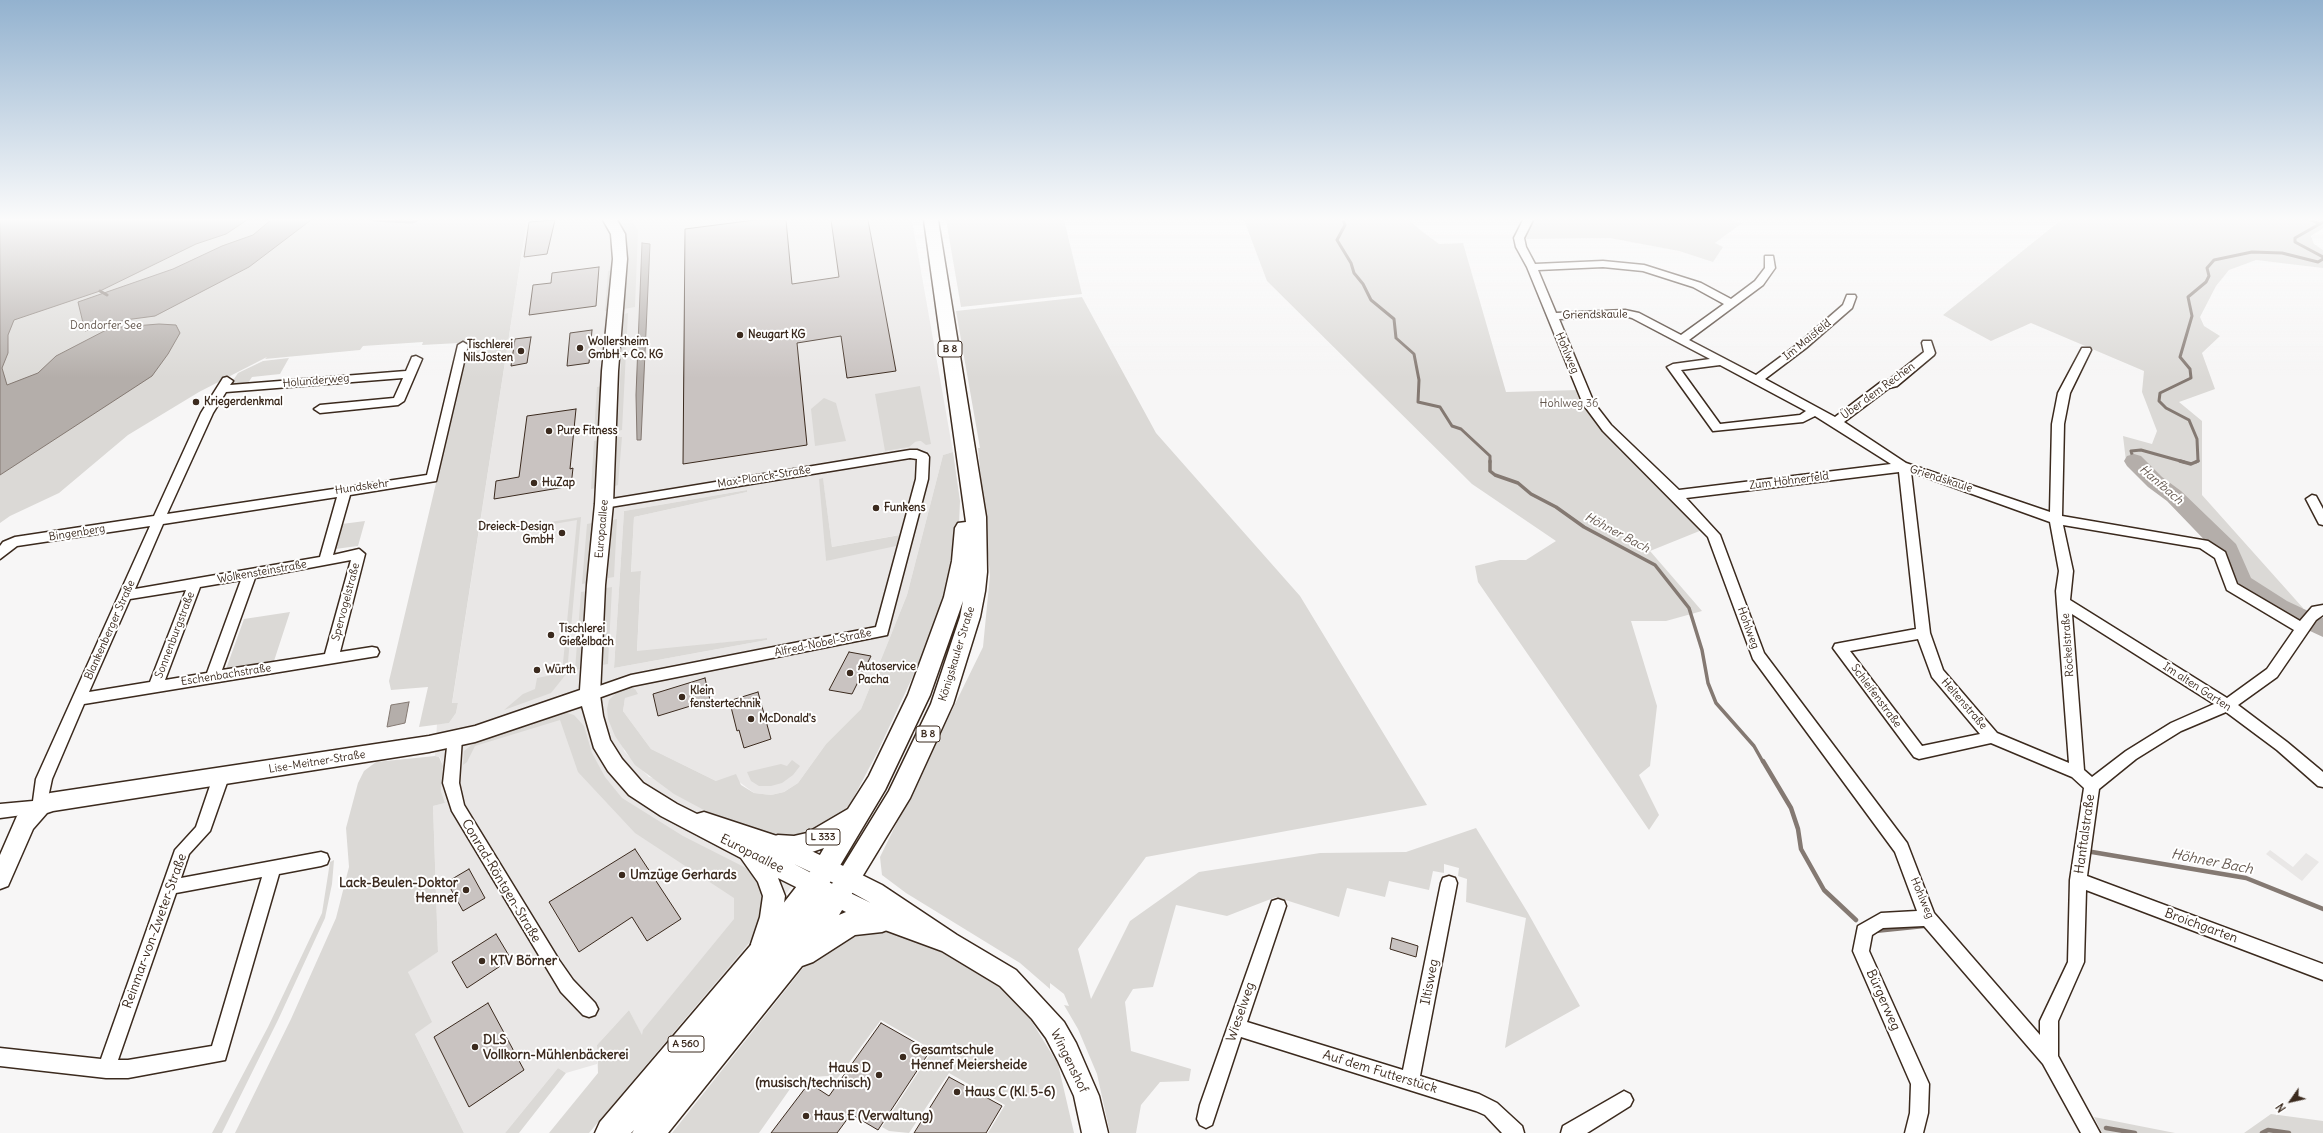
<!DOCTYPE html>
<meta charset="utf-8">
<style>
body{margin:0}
#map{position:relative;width:2323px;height:1133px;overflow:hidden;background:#f7f6f6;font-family:Delius,sans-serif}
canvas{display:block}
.north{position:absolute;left:2271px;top:1081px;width:40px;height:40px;-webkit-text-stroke:3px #fff;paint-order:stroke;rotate:236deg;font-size:11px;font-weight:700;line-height:16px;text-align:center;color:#3b2a1e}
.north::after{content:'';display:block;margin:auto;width:14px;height:18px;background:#3b2a1e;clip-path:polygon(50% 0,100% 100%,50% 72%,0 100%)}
</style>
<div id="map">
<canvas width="2323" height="1133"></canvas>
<div class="north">N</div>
</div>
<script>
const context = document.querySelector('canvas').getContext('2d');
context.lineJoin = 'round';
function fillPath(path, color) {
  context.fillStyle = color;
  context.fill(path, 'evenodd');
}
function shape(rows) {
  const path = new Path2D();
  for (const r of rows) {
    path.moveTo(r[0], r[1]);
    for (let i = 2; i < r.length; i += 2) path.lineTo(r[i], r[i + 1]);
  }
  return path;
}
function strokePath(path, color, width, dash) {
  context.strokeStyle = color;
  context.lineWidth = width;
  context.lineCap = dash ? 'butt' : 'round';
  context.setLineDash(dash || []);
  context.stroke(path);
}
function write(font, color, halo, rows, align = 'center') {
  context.font = font + ' Delius,sans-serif';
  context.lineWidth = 4;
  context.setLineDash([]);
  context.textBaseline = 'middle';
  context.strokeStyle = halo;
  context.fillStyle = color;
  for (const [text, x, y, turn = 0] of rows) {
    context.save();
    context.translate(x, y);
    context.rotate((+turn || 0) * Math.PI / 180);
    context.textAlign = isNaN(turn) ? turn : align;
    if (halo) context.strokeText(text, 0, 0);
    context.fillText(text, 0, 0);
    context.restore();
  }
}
fillPath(shape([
 [527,220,912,220,953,452,943,455,907,595,861,709,826,744,798,783,784,792,771,795,754,793,738,781,716,781,651,749,623,711,625,698,635,689,631,688,616,693,624,751,649,777,845,814,740,956,644,1066,642,1036,629,1010,597,1045,597,1064,566,1073,558,1068,505,1133,464,1133,415,1034,408,971,438,952,433,806,445,803,441,791,443,766,440,757,435,756,437,724,449,723,456,713,458,703,452,704],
 [920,386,921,441,915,442],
 [823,479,832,547,899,535,826,561],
 [747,490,747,492,634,517,631,573,641,572,637,652,767,638,767,640,614,668,624,511],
 [2270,850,2293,867,2306,853,2319,862,2302,881,2266,854]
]), '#e9e7e6');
fillPath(shape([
 [0,220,527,220,452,703,458,703,456,713,449,723,419,727,428,687,391,690,389,681,437,479,466,346,459,345,459,343,422,345,423,342,363,346,360,350,265,359,267,357,199,392,128,435,59,493,10,516,0,523],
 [617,220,631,220,638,231,635,307,624,309,628,246,625,234],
 [946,220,1064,220,1082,294,961,307],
 [1244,220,1410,220,1419,229,1439,244,1463,243,1506,392,1579,390,1702,530,1650,551,1702,611,1666,621,1631,621,1657,706,1650,766,1639,775,1659,815,1649,830,1478,582,1475,566,1500,560,1526,560,1556,541,1472,484,1267,281],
 [1534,220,1731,220,1742,223,1715,243,1723,247,1713,262,1679,251,1610,238,1524,239],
 [2061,220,2323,220,2323,228,2311,236,2314,244,2323,250,2323,268,2256,260,2229,270,2216,286,2200,317,2204,326,2220,336,2202,353,2215,389,2179,402,2202,421,2202,495,2303,608,2297,618,2248,592,2224,559,2162,494,2126,461,2123,436,2152,444,2157,431,2142,392,2144,371,2031,323,1991,341,1943,315],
 [612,270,609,311,605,311,608,271],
 [1082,297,1156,433,1300,596,1427,805,1146,857,1078,949,1091,999,1130,921,1199,872,1320,853,1406,852,1476,828,1528,913,1580,1006,1505,1048,1526,918,1466,902,1467,879,1458,876,1459,868,1444,864,1444,873,1433,871,1429,890,1389,881,1385,897,1347,888,1339,917,1276,897,1227,916,1176,905,1153,987,1133,989,1125,1002,1131,1051,1191,1069,1189,1081,1160,1082,1141,1105,1136,1133,1110,1133,1097,1074,1078,1029,1064,1005,1069,1006,1064,994,1050,983,1050,989,1020,963,906,893,882,875,880,857,983,647,990,575,978,448,980,448,956,311],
 [628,313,622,430,617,431,624,314],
 [289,358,280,374,252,377,248,383,230,385,238,373,263,361],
 [602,386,599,433,594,433,597,387],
 [920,386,931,444,926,445,921,441,915,442,909,447,885,451,875,394],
 [824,398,836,403,846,441,815,446,811,409],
 [617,437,622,437,618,485,615,486],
 [598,440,596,488,591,489,594,441],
 [953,452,960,501,958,550,944,600,928,644,877,753,845,814,828,828,779,840,702,809,674,794,635,765,615,736,608,719,607,709,609,700,616,693,630,686,635,689,638,694,625,698,623,711,651,749,716,781,736,774,741,785,754,793,771,795,784,792,798,783,826,744,861,709,907,595,943,455],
 [823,478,832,547,900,535,896,546,826,561,819,479],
 [747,490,747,492,634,517,631,572,641,571,637,651,767,638,767,640,614,668,624,511],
 [581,517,567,673,551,693,504,710,523,694,535,689,537,678,562,673,577,520,513,531,513,528],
 [617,519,614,577,608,578,612,520],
 [365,521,358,546,335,549,342,524],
 [592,523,587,583,582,584,587,524],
 [612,587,608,664,602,665,606,588],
 [587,591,580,669,575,670,581,592],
 [290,612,274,661,226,669,244,619],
 [564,712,574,715,584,726,592,753,605,777,622,798,683,836,750,870,764,883,768,902,758,932,589,1133,549,1133,598,1073,597,1045,629,1010,642,1035,643,1030,734,919,734,898,635,833,578,772,560,720,475,746,467,762,463,765,464,751,479,739],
 [435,756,439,757,443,766,441,791,445,803,433,806,438,952,408,972,432,1022,415,1034,464,1133,235,1133,291,1019,336,918,349,867,346,828,358,783,364,771,376,762],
 [792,760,800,766,793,775,782,783,771,786,759,786,751,781,747,772,781,764,787,766],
 [334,860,332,884,325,918,278,1020,222,1133,212,1133,268,1027,322,913,330,862],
 [863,926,907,934,932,945,984,974,1008,993,1027,1014,1058,1064,1074,1133,988,1133,1005,1105,949,1073,909,1133,889,1131,882,1127,933,1050,881,1020,836,1080,828,1076,811,1077,800,1082,790,1089,759,1133,672,1133,807,963],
 [558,1068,566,1073,519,1133,505,1133],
 [2271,1114,2323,1121,2323,1133,2244,1133],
 [2094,1117,2175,1133,2102,1133]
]), '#dbd9d6');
const water = shape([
 [0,220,247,220,226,234,196,244,100,291,14,320,8,335,8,353,2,368,7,385,38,373,56,356,110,328,159,324,176,325,180,333,168,354,152,376,0,475,0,220],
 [271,220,311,220,249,267,155,316,125,320,85,331,78,302,173,269,222,246,253,235,271,220],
 [642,243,650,244,641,440,637,440,636,395,642,243],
 [409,702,405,723,387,727,391,705,409,702]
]);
fillPath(water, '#b4aeaa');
strokePath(water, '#847972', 1);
strokePath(shape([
 [374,220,410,222],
 [1343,220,1345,225,1337,240,1351,263,1354,273,1363,284,1371,300,1394,319,1396,338,1414,354,1419,380,1418,402,1440,407,1452,426,1461,429,1490,456,1490,462],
 [2311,220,2320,224],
 [412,222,417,220],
 [2323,222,2295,238,2295,242,2323,257],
 [100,291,107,295],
 [2134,461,2131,451,2141,450,2184,462],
 [2196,462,2198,461,2197,439,2189,420,2166,408,2159,401,2160,393,2191,378,2190,369,2180,357,2192,316,2188,297,2206,282,2209,276,2207,268,2214,260,2252,252,2282,253,2318,262,2323,259]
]), '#847972', 3);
strokePath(shape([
 [1490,461,1490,471,1495,475,1518,483,1531,494,1556,507,1584,527,1655,565,1689,608,1702,650,1708,683,1716,703,1754,746,1763,762],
 [2180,461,2191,464,2198,461]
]), '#847972', 3.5);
strokePath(shape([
 [1763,761,1791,808,1798,829,1801,849,1824,890,1856,920],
 [2092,852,2246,878,2323,909],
 [1875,931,1924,926],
 [2106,1128,2135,1133],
 [2262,1133,2268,1130,2289,1133]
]), '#847972', 4.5);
fillPath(shape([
 [2134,454,2141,456,2162,477,2181,491,2236,544,2251,578,2287,601,2323,618,2323,637,2271,613,2235,590,2225,572,2218,554,2167,501,2148,487,2127,466,2124,461,2127,456,2134,454]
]), '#b4aeaa');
const building = shape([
 [555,220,547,254,524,257,529,222,555,220],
 [755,220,786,220,792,284,839,277,831,220,868,220,896,371,847,378,841,336,797,343,807,445,683,464,685,229,755,220],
 [599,267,596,306,529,315,533,285,551,283,552,273,599,267],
 [592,330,589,363,567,366,570,333,592,330],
 [531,337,527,363,511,366,515,339,531,337],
 [576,409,570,469,573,468,571,486,494,499,496,481,519,477,527,416,576,409],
 [849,652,871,656,852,694,829,690,849,652],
 [705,678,710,700,658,716,653,694,705,678],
 [758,692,771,739,744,748,739,730,737,731,731,707,734,707,732,700,758,692],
 [635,849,681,919,647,941,632,917,579,952,549,902,635,849],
 [469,869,485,898,463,911,447,882,469,869],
 [496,934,511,959,467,988,452,962,496,934],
 [1392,938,1418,946,1416,957,1390,949,1392,938],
 [488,1003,524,1070,469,1107,434,1037,488,1003],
 [881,1023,930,1051,878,1130,851,1114,837,1133,771,1133,809,1083,829,1096,881,1023],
 [949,1077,1002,1106,986,1133,914,1133,949,1077]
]);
fillPath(building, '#c9c3c1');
strokePath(building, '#3b2a1e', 1);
const street = shape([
 [1523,220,1533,220,1524,238,1526,247,1535,264,1603,261,1644,265,1701,283,1731,299,1755,281,1765,268,1765,256,1773,256,1775,268,1763,285,1689,340,1756,375,1798,344,1843,305,1847,295,1855,295,1856,297,1852,308,1806,348,1765,379,1835,417,1881,382,1889,380,1924,352,1922,343,1923,341,1931,341,1935,353,1934,355,1897,386,1889,388,1844,422,1906,463,2050,512,2052,424,2058,393,2082,348,2090,348,2091,350,2070,393,2064,424,2062,516,2208,541,2225,552,2237,584,2300,621,2312,607,2323,605,2323,615,2316,620,2277,677,2238,705,2287,742,2323,772,2323,787,2318,786,2277,750,2226,712,2181,731,2136,759,2099,789,2087,876,2323,964,2323,980,2086,890,2084,962,2058,1021,2058,1056,2100,1133,2081,1133,2043,1064,1924,926,1883,928,1872,935,1869,951,1929,1084,1928,1113,1923,1133,1905,1133,1910,1113,1911,1084,1853,951,1858,926,1881,913,1917,911,1895,852,1753,659,1708,537,1603,431,1583,404,1527,267,1516,247,1514,238,1523,220],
 [1603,267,1643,271,1693,287,1724,304,1681,335,1639,313,1625,310,1556,313,1538,270,1603,267],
 [1625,316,1632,318,1710,359,1673,364,1667,367,1713,431,1803,422,1815,416,1891,464,1679,490,1611,425,1594,403,1559,319,1625,316],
 [1720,365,1806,411,1800,415,1720,424,1681,370,1720,365],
 [1899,472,1916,629,1840,643,1835,644,1833,648,1914,757,1919,759,1991,743,2072,777,2084,788,2070,880,2068,962,2040,1021,2040,1035,1934,913,1907,843,1764,653,1720,535,1686,498,1899,472],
 [1911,472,2050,522,2059,571,2056,591,2069,763,1997,733,1943,670,1930,633,1911,472],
 [2063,525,2200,548,2215,558,2227,590,2294,630,2267,669,2227,698,2070,600,2073,571,2063,525],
 [2072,614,2214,704,2171,723,2126,751,2092,777,2084,770,2072,614],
 [1918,639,1932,677,1980,734,1922,746,1850,651,1918,639],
 [463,342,468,345,436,481,350,495,333,555,359,549,365,554,340,652,372,647,377,648,379,652,377,656,84,704,52,779,45,812,0,818,0,804,33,801,36,779,150,526,17,546,0,559,0,546,3,542,15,537,154,516,201,413,223,378,227,377,233,381,230,385,406,371,412,357,416,356,422,359,404,401,398,405,320,413,314,409,320,405,394,398,403,378,226,392,213,413,167,514,427,475,458,345,463,342],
 [337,497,320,557,135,589,163,524,337,497],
 [351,560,325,654,222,670,255,578,351,560],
 [241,580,207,673,165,680,200,587,241,580],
 [186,590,150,682,89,692,130,599,186,590],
 [910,450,917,450,927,454,929,457,928,479,887,635,632,686,590,701,585,699,583,695,585,691,631,675,876,627,916,479,917,459,910,458,604,508,600,507,598,504,600,501,910,450],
 [2312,495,2316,496,2323,509,2323,525,2319,524,2306,499,2312,495],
 [455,732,460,734,462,738,459,783,464,805,559,960,573,980,595,1003,598,1009,595,1015,589,1017,583,1015,561,992,452,811,443,783,448,738,450,734,455,732],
 [221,771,226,773,229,777,210,831,189,854,181,878,321,852,327,854,329,859,327,864,321,866,279,874,225,1060,128,1078,106,1078,0,1066,0,1048,101,1059,175,850,196,827,213,777,216,773,221,771],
 [262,877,212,1046,128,1060,118,1060,176,893,262,877],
 [1449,876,1455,878,1457,883,1420,1076,1479,1094,1497,1103,1522,1126,1524,1133,1502,1133,1485,1115,1476,1111,1241,1037,1212,1125,1206,1128,1200,1125,1197,1119,1200,1105,1272,901,1278,899,1284,901,1286,906,1247,1022,1403,1070,1441,883,1443,878,1449,876],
 [1624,1091,1630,1094,1633,1100,1630,1106,1587,1133,1561,1133,1563,1126,1624,1091]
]);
const secondary = shape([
 [603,220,617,220,625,234,627,259,618,371,613,504,605,585,600,695,603,716,610,740,622,759,643,783,677,804,697,814,704,812,786,839,856,872,882,885,957,935,1016,970,1064,1022,1076,1043,1099,1096,1108,1133,1082,1133,1074,1096,1058,1061,1046,1038,1032,1019,1000,986,942,951,874,926,778,878,785,896,782,917,775,944,771,952,763,955,755,952,751,944,760,917,763,896,758,882,741,858,661,816,629,795,608,771,594,748,582,706,475,742,429,752,53,811,47,813,33,829,8,886,0,889,0,855,17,816,33,801,50,793,429,736,475,726,580,690,587,585,595,504,602,371,613,259,611,234,603,220],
 [794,864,840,886,871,903,844,890,794,864]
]);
const primary = shape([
 [924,220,938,220,986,517,987,572,985,591,980,617,953,704,910,798,845,905,836,908,827,905,824,897,889,791,931,704,960,617,963,601,930,695,885,790,823,894,814,897,805,894,802,886,824,848,794,858,778,857,769,854,766,846,769,838,778,835,794,836,807,833,848,809,869,776,908,695,944,597,952,561,955,528,958,523,966,522,924,220]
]);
const highway = shape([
 [814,874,824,877,827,888,836,885,846,888,850,897,839,915,853,909,882,906,892,910,896,919,892,928,882,932,855,935,813,962,802,966,668,1133,632,1133,634,1130,631,1133,595,1133,600,1122,750,946,804,877,814,874]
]);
strokePath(street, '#3b2a1e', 3);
strokePath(secondary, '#3b2a1e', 3);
strokePath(primary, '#3b2a1e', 3);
strokePath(highway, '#3b2a1e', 3);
fillPath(street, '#fff');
fillPath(secondary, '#fff');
fillPath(primary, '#fff');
fillPath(highway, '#fff');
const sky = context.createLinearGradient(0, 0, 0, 378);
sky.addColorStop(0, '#93b2cf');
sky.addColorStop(0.58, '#fbfbfb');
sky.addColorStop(1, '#fbfbfb00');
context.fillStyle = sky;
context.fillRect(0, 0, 2323, 378);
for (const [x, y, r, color] of [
 [740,335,4,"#3b2a1e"],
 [580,348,4,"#3b2a1e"],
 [521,351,4,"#3b2a1e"],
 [196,402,4,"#3b2a1e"],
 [549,431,4,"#3b2a1e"],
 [534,483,4,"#3b2a1e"],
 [876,508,4,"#3b2a1e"],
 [562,533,4,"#3b2a1e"],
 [551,635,4,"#3b2a1e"],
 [537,670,4,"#3b2a1e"],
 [850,673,4,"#3b2a1e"],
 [682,697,4,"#3b2a1e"],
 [751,719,4,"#3b2a1e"],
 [622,875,4,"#3b2a1e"],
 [466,890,4,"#3b2a1e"],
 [482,961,4,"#3b2a1e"],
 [475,1047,4,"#3b2a1e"],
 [903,1057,4,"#3b2a1e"],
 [879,1075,4,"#3b2a1e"],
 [957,1092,4,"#3b2a1e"],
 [806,1116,4,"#3b2a1e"]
]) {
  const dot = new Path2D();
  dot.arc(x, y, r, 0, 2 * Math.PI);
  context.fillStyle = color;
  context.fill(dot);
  strokePath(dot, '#fff', 1.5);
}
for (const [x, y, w] of [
 [950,349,24],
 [928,734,24],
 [823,837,34],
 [686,1044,36]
]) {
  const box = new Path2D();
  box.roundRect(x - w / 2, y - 8, w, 16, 3);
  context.fillStyle = '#fff';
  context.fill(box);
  strokePath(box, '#3b2a1e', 1);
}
write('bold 10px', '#3b2a1e', null, [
 ["B 8",950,349],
 ["B 8",928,734],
 ["L 333",823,837],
 ["A 560",686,1044]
]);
write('11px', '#3b2a1e', '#fff', [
 ["Griendskaule",1595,315,-1],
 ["Im Maisfeld",1807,340,-39],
 ["Hohlweg",1567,353,67],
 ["Holunderweg",316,381,-5],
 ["Über dem Rechen",1878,391,-36],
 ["Max-Planck-Straße",764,477,-9],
 ["Griendskaule",1941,479,18],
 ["Zum Höhnerfeld",1789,481,-7],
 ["Hundskehr",362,487,-8],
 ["Europaallee",602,529,-85],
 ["Bingenberg",77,533,-9],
 ["Wolkensteinstraße",262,572,-10],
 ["Spervogelstraße",346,602,-75],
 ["Hohlweg",1748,628,70],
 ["Blankenberger Straße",110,630,-66],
 ["Sonnenburgstraße",175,635,-69],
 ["Alfred-Nobel-Straße",823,643,-12],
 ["Röckelstraße",2068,645,-94],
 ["Königskauler Straße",957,654,-73],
 ["Eschenbachstraße",226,675,-9],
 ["Im alten Garten",2197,687,33],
 ["Schleifenstraße",1876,696,53],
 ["Heltenstraße",1964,704,49],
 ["Lise-Meitner-Straße",317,762,-9],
 ["Hohlweg",1922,898,67]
]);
write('11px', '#63564c', '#fff', [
 ["Dondorfer See",106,326],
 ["Hohlweg 36",1569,404]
]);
write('bold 11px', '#3b2a1e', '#fff', [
 ["Neugart KG",748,335],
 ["Wollersheim",588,342],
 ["GmbH + Co. KG",588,355],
 ["Tischlerei",513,345,"right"],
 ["NilsJosten",513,358,"right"],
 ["Kriegerdenkmal",204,402],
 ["Pure Fitness",557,431],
 ["HuZap",542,483],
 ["Funkens",884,508],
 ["Dreieck-Design",554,527,"right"],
 ["GmbH",554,540,"right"],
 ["Tischlerei",559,629],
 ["Gießelbach",559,642],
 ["Autoservice",858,667],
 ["Pacha",858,680],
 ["Würth",545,670],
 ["Klein",690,691],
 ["fenstertechnik",690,704],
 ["McDonald's",759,719]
], 'left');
write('italic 12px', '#65584f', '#fff', [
 ["Hanfbach",2161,485,41],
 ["Höhner Bach",1617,533,28]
]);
write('13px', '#3b2a1e', '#fff', [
 ["Hanftalstraße",2085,834,-82],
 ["Europaallee",752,854,27],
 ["Conrad-Röntgen-Straße",501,881,59],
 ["Broichgarten",2201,926,20],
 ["Reinmar-von-Zweter-Straße",155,931,-70],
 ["Iltisweg",1430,982,-79],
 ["Bürgerweg",1883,1000,66],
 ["Wieselweg",1241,1012,-71],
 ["Wingenshof",1069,1061,64],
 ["Auf dem Futterstück",1380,1072,17]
]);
write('bold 13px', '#3b2a1e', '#fff', [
 ["Umzüge Gerhards",630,875],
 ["Lack-Beulen-Doktor",458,883,"right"],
 ["Hennef",458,898,"right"],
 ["KTV Börner",490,961],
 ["DLS",483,1040],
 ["Vollkorn-Mühlenbäckerei",483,1055],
 ["Gesamtschule",911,1050],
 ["Hennef Meiersheide",911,1065],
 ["Haus D",871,1068,"right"],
 ["(musisch/technisch)",871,1083,"right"],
 ["Haus C (Kl. 5-6)",965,1092],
 ["Haus E (Verwaltung)",814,1116]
], 'left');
write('italic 14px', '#65584f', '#fff', [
 ["Höhner Bach",2212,862,11]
]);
</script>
